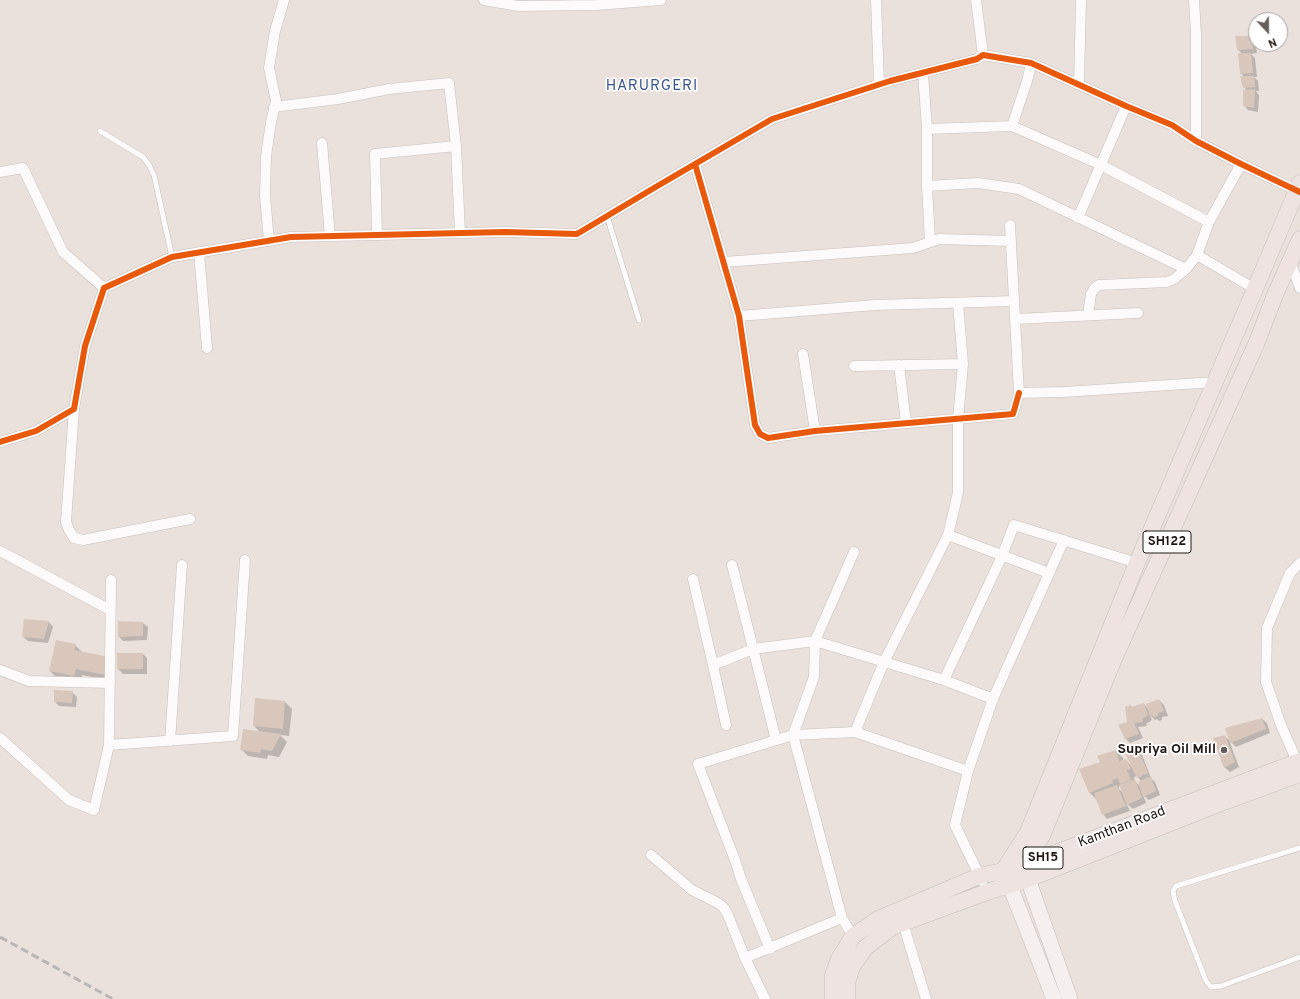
<!DOCTYPE html>
<style>
body{margin:0}
#map{position:relative;width:1300px;height:999px;overflow:hidden;background:#eae1dc;font-family:Overpass,sans-serif}
canvas{display:block}
.north{position:absolute;left:1248px;top:12px;width:40px;height:40px;box-sizing:border-box;background:#fff;border:1px solid #a5a3a1;border-radius:50%;rotate:158deg;font-size:11px;font-weight:700;line-height:16px;text-align:center;color:#1e1814}
.north::after{content:'';display:block;margin:auto;width:14px;height:18px;background:#655e5a;clip-path:polygon(50% 0,100% 100%,50% 72%,0 100%)}
</style>
<div id="map">
<canvas width="1300" height="999"></canvas>
<div class="north">N</div>
</div>
<script>
const context = document.querySelector('canvas').getContext('2d');
context.lineJoin = 'round';
function fillPath(path, color) {
  context.fillStyle = color;
  context.fill(path, 'evenodd');
}
function shape(rows) {
  const path = new Path2D();
  for (const r of rows) {
    path.moveTo(r[0], r[1]);
    for (let i = 2; i < r.length; i += 2) path.lineTo(r[i], r[i + 1]);
  }
  return path;
}
function strokePath(path, color, width, dash) {
  context.strokeStyle = color;
  context.lineWidth = width;
  context.lineCap = dash ? 'butt' : 'round';
  context.setLineDash(dash || []);
  context.stroke(path);
}
function write(font, color, halo, rows, align = 'center') {
  context.font = font + ' Overpass,sans-serif';
  context.lineWidth = 3.5;
  context.setLineDash([]);
  context.textBaseline = 'middle';
  context.strokeStyle = halo;
  context.fillStyle = color;
  for (const [text, x, y, turn = 0] of rows) {
    context.save();
    context.translate(x, y);
    context.rotate((+turn || 0) * Math.PI / 180);
    context.textAlign = isNaN(turn) ? turn : align;
    if (halo) context.strokeText(text, 0, 0);
    context.fillText(text, 0, 0);
    context.restore();
  }
}
fillPath(shape([
 [1237,37,1251,37,1255,42,1257,53,1251,54,1255,58,1257,77,1254,77,1258,81,1259,91,1256,91,1259,95,1258,112,1248,110,1244,105,1247,91,1244,87,1244,77,1241,73,1243,54,1238,50],
 [49,622,53,627,48,643,28,641,23,637],
 [119,622,143,623,148,627,147,640,123,641,119,637],
 [75,645,83,653,108,658,115,665,112,681,82,675,81,683,57,678,50,671],
 [118,654,143,654,147,658,147,674,123,674,118,669],
 [72,692,77,697,76,707,59,706,55,702],
 [256,699,285,702,292,709,289,736,280,735,287,742,279,757,268,755,267,759,248,756,241,749,260,732,254,726],
 [1159,700,1164,705,1168,716,1162,717,1162,720,1159,721,1157,719,1155,720,1150,715,1152,720,1146,724,1147,726,1138,727,1143,738,1130,743,1125,738,1132,707,1144,704,1149,709],
 [1262,719,1267,723,1270,733,1236,747,1231,742],
 [1224,736,1229,740,1239,767,1230,772,1225,768,1214,739],
 [1137,748,1141,752,1151,778,1155,782,1160,795,1149,800,1143,795,1146,803,1133,809,1126,803,1130,811,1107,819,1103,814,1096,799,1089,792,1101,762,1116,751,1123,758,1123,760,1126,760,1132,767],
 [1137,776,1141,781,1140,786,1135,781,1134,777],
 [1121,786,1124,794,1119,789,1119,787]
]), '#0003');
fillPath(shape([
 [1235,36,1251,36,1253,49,1237,50],
 [1238,53,1251,53,1253,73,1240,74],
 [1240,76,1254,76,1255,87,1243,88],
 [1255,89,1254,108,1243,106,1243,90],
 [24,619,49,621,44,639,22,637],
 [118,621,143,622,143,636,118,637],
 [56,640,76,644,74,650,109,657,105,675,76,669,74,676,49,671],
 [117,653,143,653,143,669,117,669],
 [54,690,73,691,72,703,54,702],
 [255,698,285,701,283,729,253,726],
 [1159,699,1164,711,1158,713,1158,716,1153,717,1152,715,1150,716,1146,704],
 [1144,703,1148,715,1142,719,1143,722,1134,723,1139,734,1125,739,1118,725,1127,722,1125,707,1131,705,1132,707],
 [1262,718,1266,729,1230,743,1225,728],
 [243,729,281,734,272,751,261,749,260,753,240,750],
 [1225,735,1235,762,1224,768,1213,738],
 [1137,747,1148,773,1137,778,1124,751],
 [1116,750,1119,761,1126,759,1131,769,1127,770,1131,780,1120,784,1118,778,1112,780,1113,783,1089,793,1079,769,1100,762,1097,756],
 [1151,776,1156,791,1143,797,1138,782],
 [1135,779,1142,798,1127,805,1119,785],
 [1117,785,1126,806,1102,815,1094,793]
]), '#d9c7bb');
const lane = shape([
 [100,131,143,157,149,165,154,175,172,257],
 [607,216,639,320],
 [1300,848,1176,886,1173,891,1175,901,1206,981,1211,987,1221,986,1300,957]
]);
const street = shape([
 [484,0,518,6,597,5,661,0],
 [876,0,879,84],
 [976,0,983,55],
 [1194,0,1196,34,1196,141],
 [923,73,927,129,927,186,930,242],
 [1079,84,1081,0],
 [274,107,338,99,389,89,449,83,456,146,375,154,377,235],
 [1012,126,1028,78,1031,63],
 [927,129,1012,126,1101,165,1209,222],
 [322,143,330,236],
 [456,146,460,233],
 [695,164,739,316,755,425,760,434,768,438,815,431,1013,414,1019,393],
 [0,172,23,168,63,252,104,288],
 [927,186,978,183,1019,189,1186,269],
 [1078,218,1126,106],
 [1010,225,1019,393,1064,392,1215,382],
 [269,241,265,196,266,156,271,122,276,101,269,68,275,31,284,0],
 [199,252,207,348],
 [1197,255,1255,289],
 [1290,261,1300,288],
 [724,262,913,248,939,239,1011,241],
 [1088,315,1091,294,1094,289,1099,285,1167,282,1174,279,1186,269,1197,255,1209,222,1241,164],
 [739,316,875,305,1014,301],
 [1015,319,1138,313],
 [803,354,815,431],
 [963,364,958,419,958,493,948,535,1049,573],
 [899,365,906,423],
 [854,366,963,364,958,303],
 [74,409,66,522,69,530,74,538,83,540,190,519],
 [0,442,36,431,74,409,85,346,104,288,172,257,291,237,505,232,577,234,654,188,772,119,890,81,977,59,983,55,1031,63,1126,106,1172,125,1196,141,1241,164,1300,192],
 [0,551,110,610],
 [732,565,776,740],
 [693,579,713,665,753,649,815,641,944,680,993,699],
 [713,665,726,725],
 [0,670,29,681,110,683],
 [944,680,1002,556,1014,525,1137,563],
 [855,732,884,662,948,535],
 [0,738,69,800,94,810,109,745,111,580],
 [170,741,182,565],
 [109,745,233,736,245,560],
 [1299,766,1281,725,1266,682,1267,628,1290,573,1300,563],
 [651,855,692,890,718,903,724,908,728,915,745,958,765,999],
 [982,881,955,825,968,771,993,699,1064,540],
 [903,923,926,999],
 [853,936,842,918,793,735,814,677,815,641,854,552],
 [770,949,741,879,735,860,698,764,793,735,855,732,968,771],
 [745,958,842,918]
]);
const secondary = shape([
 [1005,873,1054,999],
 [1028,879,1070,999]
]);
const primary = shape([
 [1003,871,1028,832,1137,563,1255,289,1300,183],
 [1028,879,1029,863,1036,846,1042,836,1113,661,1257,342,1275,295,1300,239],
 [833,999,833,975,839,959,853,936,878,919,979,876,1008,870,1029,863,1300,761],
 [847,999,847,983,852,967,865,948,892,927,987,892,1028,879,1221,803,1300,774]
]);
strokePath(lane, '#c6bfbb', 6);
strokePath(street, '#c6bfbb', 11);
strokePath(secondary, '#c6bfbb', 16);
strokePath(primary, '#c2beba', 17);
strokePath(lane, '#fcfafa', 5);
strokePath(street, '#fcfafa', 10);
strokePath(secondary, '#f5efed', 15);
strokePath(primary, '#eee3e0', 16);
strokePath(shape([
 [0,937,113,999]
]), '#b9b6b6', 3, [8, 4]);
strokePath(shape([
 [695,164,739,316,755,425,760,434,768,438,815,431,1013,414,1019,393],
 [0,442,36,431,74,409,85,346,104,288,172,257,291,237,505,232,577,234,654,188,772,119,890,81,977,59,983,55,1031,63,1126,106,1172,125,1196,141,1241,164,1300,192]
]), '#e8590c', 6);
for (const [x, y, r, color] of [
 [1224,750,4,"#655e5a"]
]) {
  const dot = new Path2D();
  dot.arc(x, y, r, 0, 2 * Math.PI);
  context.fillStyle = color;
  context.fill(dot);
  strokePath(dot, '#fff', 1.5);
}
for (const [x, y, w] of [
 [1167,542,48],
 [1043,858,40]
]) {
  const box = new Path2D();
  box.roundRect(x - w / 2, y - 11, w, 22, 3);
  context.fillStyle = '#fff';
  context.fill(box);
  strokePath(box, '#1e1814', 1);
}
write('bold 13px', '#1e1814', null, [
 ["SH122",1167,542],
 ["SH15",1043,858]
]);
write('bold 14px', '#1e1814', '#fff', [
 ["Supriya Oil Mill",1216,750]
], 'right');
write('14px', '#1e1814', '#fff', [
 ["Kamthan Road",1122,828,-21]
]);
context.letterSpacing = '1px';
write('15px', '#3a568f', '#fff', [
 ["HARURGERI",652,87]
]);
context.letterSpacing = '0px';
</script>
